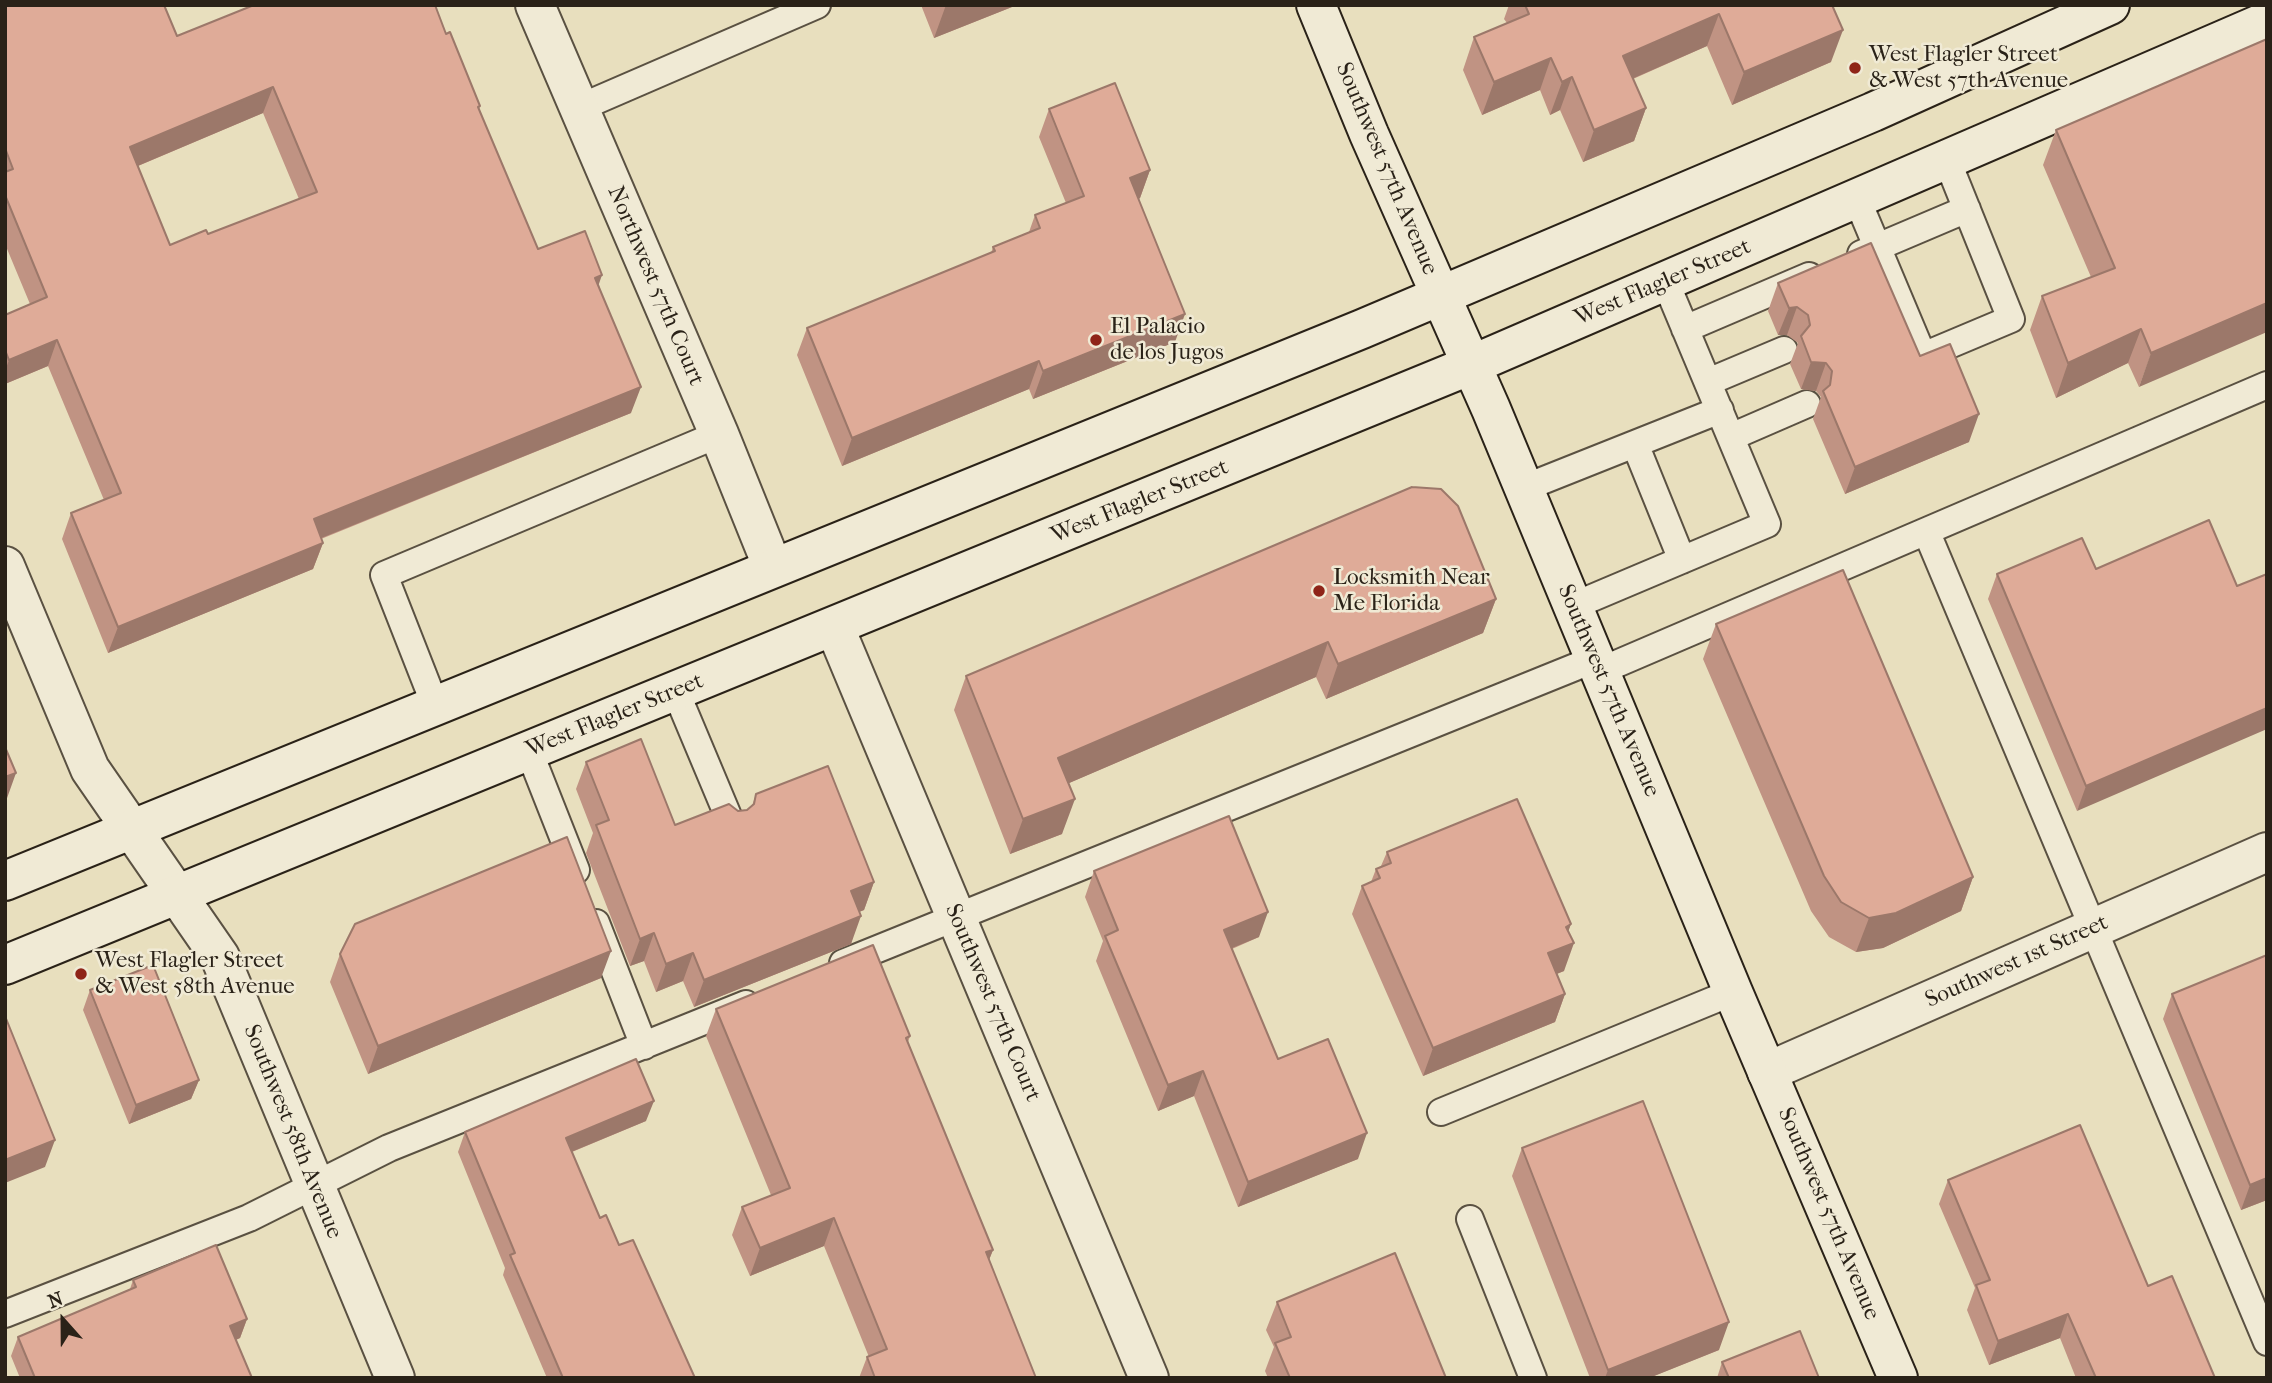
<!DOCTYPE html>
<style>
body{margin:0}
#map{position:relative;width:2272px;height:1383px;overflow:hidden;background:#e8dfbe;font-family:"IM FELL French Canon",serif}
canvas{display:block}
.frame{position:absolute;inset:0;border:7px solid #2a2218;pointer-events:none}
.north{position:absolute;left:28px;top:1285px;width:70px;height:70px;-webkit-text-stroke:5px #f0ead5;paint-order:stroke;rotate:339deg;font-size:19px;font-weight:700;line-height:28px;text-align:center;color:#2a2218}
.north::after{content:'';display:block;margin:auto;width:24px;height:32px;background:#2a2218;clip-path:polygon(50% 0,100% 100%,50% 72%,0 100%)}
</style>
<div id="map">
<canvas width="2272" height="1383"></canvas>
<div class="frame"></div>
<div class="north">N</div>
</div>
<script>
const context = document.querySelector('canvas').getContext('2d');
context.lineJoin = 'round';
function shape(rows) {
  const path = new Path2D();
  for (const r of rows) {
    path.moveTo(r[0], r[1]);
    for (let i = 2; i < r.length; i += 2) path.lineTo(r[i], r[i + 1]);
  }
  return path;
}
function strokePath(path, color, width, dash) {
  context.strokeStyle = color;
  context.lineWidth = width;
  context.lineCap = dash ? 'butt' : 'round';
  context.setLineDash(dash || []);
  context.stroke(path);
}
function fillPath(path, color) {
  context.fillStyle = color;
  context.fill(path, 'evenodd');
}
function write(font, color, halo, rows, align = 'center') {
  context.font = font + ' "IM FELL French Canon",serif';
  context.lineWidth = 5;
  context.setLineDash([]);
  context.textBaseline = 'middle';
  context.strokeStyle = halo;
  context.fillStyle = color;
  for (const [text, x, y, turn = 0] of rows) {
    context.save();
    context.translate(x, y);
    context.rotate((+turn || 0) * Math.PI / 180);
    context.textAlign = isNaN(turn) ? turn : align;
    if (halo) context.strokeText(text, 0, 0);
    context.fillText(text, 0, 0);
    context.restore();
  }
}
const lane = shape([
 [579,108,817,5],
 [1857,199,1923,356,2011,319,1947,160],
 [1861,254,1967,209],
 [1685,329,1809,276],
 [1708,382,1784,350],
 [1731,437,1807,404],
 [1635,444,1682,560],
 [1524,488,1720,410],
 [1927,533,2267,1342],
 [1573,606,1767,524,1666,283],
 [1600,671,2267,385],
 [676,692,731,823],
 [435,705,384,575,719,434],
 [529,751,576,870],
 [596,923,644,1046],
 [843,963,1595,659],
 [1441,1112,1733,992],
 [1470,1219,1533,1378],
 [5,1314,249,1218,389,1148,746,1004]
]);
const street = shape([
 [535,5,719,434,773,568],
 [5,566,90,769,220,957,395,1378],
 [835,628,1149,1378],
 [1767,1072,2267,852]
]);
const secondary = shape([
 [1316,5,1369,134,1491,409,1733,992,1898,1378],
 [5,881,1362,329,1873,112,2110,5],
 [5,965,1471,365,2267,21]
]);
strokePath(lane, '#5a5142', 30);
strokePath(street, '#5a5142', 42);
strokePath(secondary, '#2a2218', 42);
strokePath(lane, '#f0ead5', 26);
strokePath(street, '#f0ead5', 38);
strokePath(secondary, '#f0ead5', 38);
fillPath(shape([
 [5,5,177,36,446,34,480,106,479,110,538,249,599,285,631,413,321,539,323,543,313,569,108,653,62,539,71,513,104,500,48,366,5,384,5,315,30,304,5,244],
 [263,113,299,199,208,234,170,245,138,166],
 [921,5,1017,5,934,38],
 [1509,5,1832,5,1831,62,1732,105,1707,46,1633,79,1646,108,1634,141,1583,162,1560,110,1550,115,1540,90,1482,115,1463,70,1474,37,1507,23,1504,19],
 [2267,39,2139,387,2128,363,2056,398,2030,330,2042,296,2091,277,2043,165,2056,130],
 [1049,109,1150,170,1140,198,1139,199,1175,342,1033,399,1029,389,842,466,797,355,807,328,991,253,993,247,1029,232,1035,215,1066,203,1039,137],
 [1778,283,1920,356,1969,442,1845,494,1813,419,1821,397,1816,391,1801,389,1790,364,1798,343,1787,335,1778,335,1768,311],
 [2209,520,2077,811,1988,599,1997,574,2096,569],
 [1496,599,1483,633,1326,699,1316,677,1069,783,1062,834,1010,854,954,710,966,676],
 [1716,624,1973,877,1961,911,1883,948,1856,952,1829,937,1811,911,1703,659],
 [586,762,675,825,738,811,747,810,752,806,756,794,874,882,864,910,859,912,851,944,694,1007,683,981,656,992,644,961,630,966,586,853,593,833,576,789],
 [1387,852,1571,924,1568,931,1564,971,1557,974,1565,994,1555,1022,1423,1076,1352,914,1362,886,1371,882,1376,869,1381,866],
 [1094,871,1259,937,1232,949,1278,1059,1358,1159,1238,1207,1194,1096,1158,1111,1096,961,1103,941,1085,897],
 [340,954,601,978,368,1074,330,982],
 [90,990,199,1080,191,1099,129,1124,83,1010],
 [2172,994,2267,1200,2241,1210,2163,1019],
 [716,1009,910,1036,908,1042,993,1250,989,1260,1036,1378,859,1378,867,1357,869,1357,824,1246,750,1276,732,1235,742,1207,771,1195,706,1036],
 [646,1121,572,1152,600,1218,619,1245,695,1378,547,1378,503,1275,505,1268,458,1152,465,1132],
 [1522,1148,1719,1350,1649,1378,1590,1378,1512,1176],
 [1948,1180,2148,1286,2215,1378,2076,1378,2060,1338,1989,1365,1967,1310,1975,1288,1939,1204],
 [133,1280,247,1319,240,1338,236,1340,252,1378,20,1378,11,1356,18,1337,130,1289],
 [1277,1302,1446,1378,1268,1378,1265,1371,1274,1347,1266,1330],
 [1722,1362,1819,1378,1717,1378]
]), '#c09383');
fillPath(shape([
 [946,5,1017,5,934,38],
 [1719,14,1707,46,1611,88,1623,56],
 [1843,30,1831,62,1732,105,1744,72],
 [1551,58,1540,90,1482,115,1494,82],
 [1572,77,1560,110,1550,115,1562,82],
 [273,87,263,113,121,173,130,147],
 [1646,108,1634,141,1583,162,1594,130],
 [1150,170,1140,198,1120,206,1130,178],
 [602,275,593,301,595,278],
 [2267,303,2267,332,2139,387,2151,353],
 [1797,307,1787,335,1778,335,1789,308],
 [1185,314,1175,342,1033,399,1043,371],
 [2141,329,2128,363,2056,398,2068,363],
 [57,340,48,366,5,384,5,371,9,360],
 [1039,361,1029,389,842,466,852,438],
 [1811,362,1826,363,1816,391,1801,389],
 [641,387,631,413,304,545,314,519],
 [1979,414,1969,442,1845,494,1855,467],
 [323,543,313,569,108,653,118,627],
 [1496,599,1483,633,1326,699,1338,664],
 [1328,642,1316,677,1046,793,1058,758],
 [2267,708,2267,729,2077,811,2086,786],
 [16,773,6,801,5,801,5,777],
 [1075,799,1062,834,1010,854,1023,819],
 [1973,877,1961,911,1883,948,1856,952,1869,918],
 [874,882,864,910,841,919,851,891],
 [1268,912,1259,937,1215,955,1224,930],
 [861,916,851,944,694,1007,704,980],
 [1571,924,1562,948,1574,943,1564,971,1538,981,1548,953,1566,927],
 [654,933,644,961,630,966,640,939],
 [611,951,601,978,368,1074,378,1046],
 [693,953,683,981,656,992,666,964],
 [1565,994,1555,1022,1423,1076,1433,1048],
 [1203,1071,1194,1096,1158,1111,1168,1085],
 [199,1080,191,1099,129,1124,136,1105],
 [654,1101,646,1121,559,1157,566,1138],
 [1367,1133,1358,1159,1238,1207,1248,1182],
 [55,1140,45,1167,5,1183,5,1160],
 [2267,1178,2267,1200,2241,1210,2250,1185],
 [834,1218,824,1246,750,1276,760,1248],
 [993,1250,982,1277,986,1252],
 [2068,1314,2060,1338,1989,1365,1998,1341],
 [247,1319,240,1338,223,1345,230,1326],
 [1729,1322,1719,1350,1649,1378,1605,1378,1608,1370]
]), '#9c786a');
const building = shape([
 [5,5,164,5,177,36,254,5,435,5,446,34,450,32,480,106,478,107,538,249,585,231,602,275,595,278,641,387,314,519,323,543,118,627,71,513,121,493,57,340,9,360,5,350,5,315,47,297,5,195,5,172,13,169,5,148,5,5],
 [273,87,317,192,208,234,206,230,170,245,130,147,273,87],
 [1525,5,1832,5,1843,30,1744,72,1719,14,1623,56,1646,108,1594,130,1572,77,1562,82,1551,58,1494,82,1474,37,1529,14,1525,5],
 [2267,39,2267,303,2151,353,2141,329,2068,363,2042,296,2115,268,2056,130,2267,39],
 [1115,83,1150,170,1130,178,1185,314,1043,371,1039,361,852,438,807,328,995,251,993,247,1040,228,1035,215,1084,196,1049,109,1115,83],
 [1871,243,1920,356,1950,344,1979,414,1855,467,1823,391,1830,385,1832,371,1826,363,1811,362,1801,336,1810,325,1808,315,1797,307,1789,308,1778,283,1871,243],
 [1412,487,1441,489,1458,506,1496,599,1338,664,1328,642,1058,758,1075,799,1023,819,966,676,1412,487],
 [2209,520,2237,586,2267,574,2267,708,2086,786,1997,574,2082,538,2096,569,2209,520],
 [1843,570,1973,877,1896,913,1869,918,1841,902,1824,876,1716,624,1843,570],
 [641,739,675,825,729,804,738,811,747,810,754,804,756,794,828,766,874,882,851,891,861,916,704,980,693,953,666,964,654,933,640,939,596,825,609,820,586,762,641,739],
 [5,747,16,773,5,777,5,747],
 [1517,799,1571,924,1566,927,1574,943,1548,953,1565,994,1433,1048,1362,886,1380,878,1376,869,1391,863,1387,852,1517,799],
 [1229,816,1268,912,1224,930,1278,1059,1328,1039,1367,1133,1248,1182,1203,1071,1168,1085,1105,936,1118,930,1094,871,1229,816],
 [567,837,611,951,378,1046,340,954,355,924,567,837],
 [873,945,910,1036,906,1038,993,1250,986,1252,1036,1378,875,1378,867,1357,887,1349,834,1218,760,1248,742,1207,790,1188,716,1009,873,945],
 [2267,955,2267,1178,2250,1185,2172,994,2267,955],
 [153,965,199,1080,136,1105,90,990,153,965],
 [5,1016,55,1140,5,1160,5,1016],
 [636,1059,654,1101,566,1138,600,1218,606,1215,619,1245,633,1240,695,1378,563,1378,510,1255,515,1253,465,1132,636,1059],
 [1643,1101,1729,1322,1608,1370,1522,1148,1643,1101],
 [2080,1125,2148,1286,2172,1276,2215,1378,2096,1378,2068,1314,1998,1341,1976,1285,1990,1280,1948,1180,2080,1125],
 [216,1245,247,1319,230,1326,252,1378,35,1378,18,1337,136,1287,133,1280,216,1245],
 [1395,1253,1446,1378,1290,1378,1275,1343,1291,1337,1277,1302,1395,1253],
 [1800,1331,1819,1378,1729,1378,1722,1362,1800,1331]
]);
fillPath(building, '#dfab98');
strokePath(building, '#9c786a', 2);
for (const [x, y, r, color] of [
 [1855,68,7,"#8f2418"],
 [1096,340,7,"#8f2418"],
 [1319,591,7,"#8f2418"],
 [81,974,7,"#8f2418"]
]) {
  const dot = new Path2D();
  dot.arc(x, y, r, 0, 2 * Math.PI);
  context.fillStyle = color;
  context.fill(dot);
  strokePath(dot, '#f0ead5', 2.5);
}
write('23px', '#2a2218', '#f0ead5', [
 ["West Flagler Street",1869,55],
 ["& West 57th Avenue",1869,81],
 ["El Palacio",1110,327],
 ["de los Jugos",1110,353],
 ["Locksmith Near",1333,578],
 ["Me Florida",1333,604],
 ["West Flagler Street",95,961],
 ["& West 58th Avenue",95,987]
], 'left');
write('23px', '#2a2218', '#f0ead5', [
 ["Southwest 57th Avenue",1386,169,67],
 ["West Flagler Street",1663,283,-23],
 ["Northwest 57th Court",655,286,67],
 ["West Flagler Street",1140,502,-22],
 ["Southwest 57th Avenue",1608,691,67],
 ["West Flagler Street",615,716,-22],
 ["Southwest 1st Street",2017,962,-24],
 ["Southwest 57th Court",992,1003,67],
 ["Southwest 58th Avenue",292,1132,68],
 ["Southwest 57th Avenue",1828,1214,67]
]);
</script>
